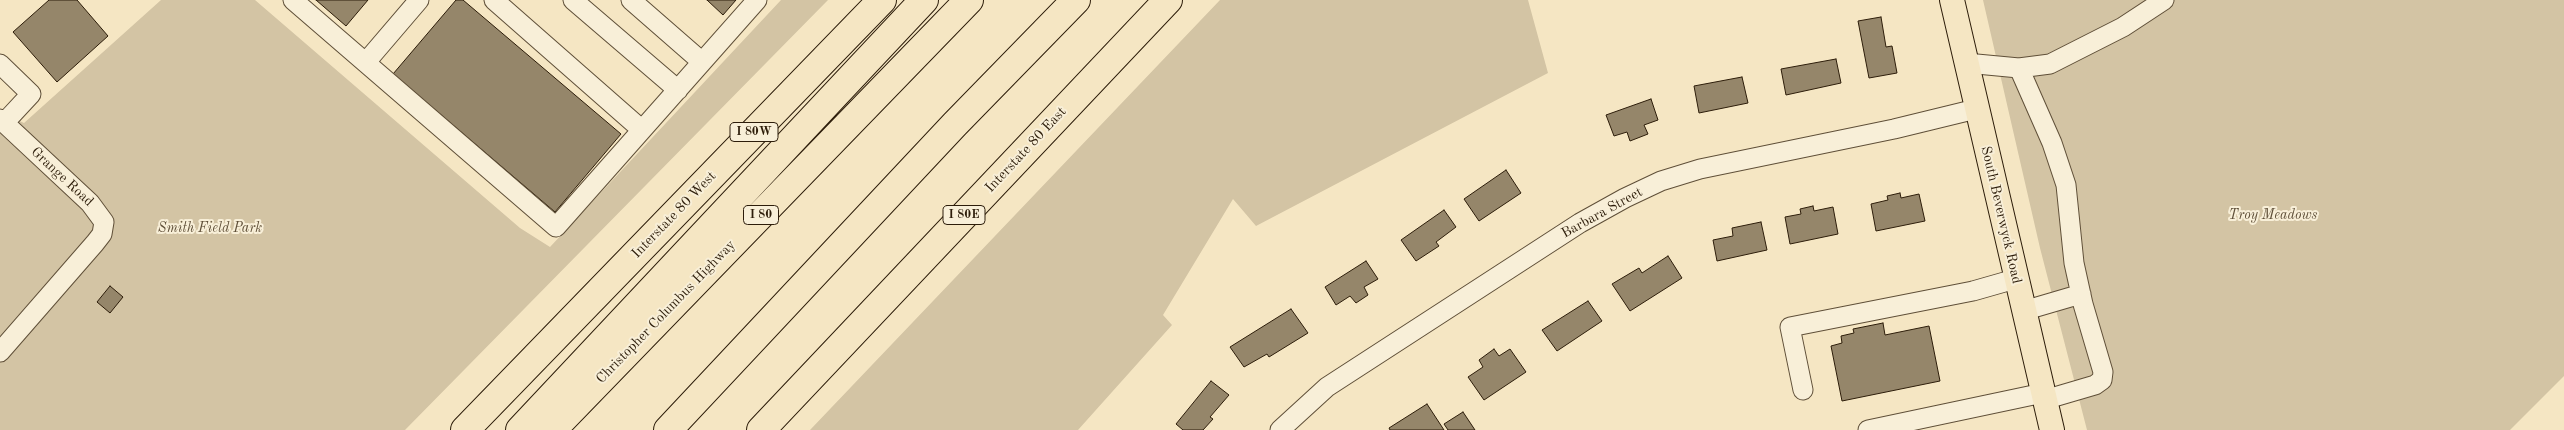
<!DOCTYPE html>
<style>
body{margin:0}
canvas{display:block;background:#f5e6c3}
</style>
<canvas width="2564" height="430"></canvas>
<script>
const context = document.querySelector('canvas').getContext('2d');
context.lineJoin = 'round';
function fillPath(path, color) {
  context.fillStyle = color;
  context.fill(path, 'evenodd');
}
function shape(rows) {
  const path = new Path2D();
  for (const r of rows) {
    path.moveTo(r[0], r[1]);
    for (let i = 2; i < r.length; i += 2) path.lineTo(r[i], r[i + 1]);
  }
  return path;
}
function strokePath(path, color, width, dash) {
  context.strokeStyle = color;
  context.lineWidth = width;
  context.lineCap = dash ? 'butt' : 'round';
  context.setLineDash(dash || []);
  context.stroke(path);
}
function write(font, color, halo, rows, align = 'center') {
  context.font = font + ' "Old Standard TT",serif';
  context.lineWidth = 4;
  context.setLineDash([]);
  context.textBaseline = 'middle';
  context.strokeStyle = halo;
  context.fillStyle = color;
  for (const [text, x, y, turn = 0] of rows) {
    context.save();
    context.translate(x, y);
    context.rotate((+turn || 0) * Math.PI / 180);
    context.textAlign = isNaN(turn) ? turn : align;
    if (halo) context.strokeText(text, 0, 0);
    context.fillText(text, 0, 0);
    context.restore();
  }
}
fillPath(shape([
 [161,0,255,0,520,228,550,247,781,0,828,0,405,430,0,430,0,112,24,123],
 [1220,0,1528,0,1548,73,1256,226,1233,199,1163,315,1172,325,1078,430,810,430],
 [1983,0,2564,0,2564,376,2510,430,2087,430,2040,248]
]), '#d3c4a4');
const building = shape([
 [49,0,77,0,108,36,57,82,13,32,49,0],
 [316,0,368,0,346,26,316,0],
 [456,0,463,0,621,134,555,212,393,74,456,0],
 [707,0,736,0,723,15,707,0],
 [1881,17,1886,47,1892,46,1897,73,1869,78,1858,21,1881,17],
 [1836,59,1841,83,1786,95,1781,69,1836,59],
 [1742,77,1748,103,1699,113,1694,86,1742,77],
 [1651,99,1658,120,1644,125,1648,134,1630,141,1627,132,1614,136,1606,115,1651,99],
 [1506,170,1521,193,1479,221,1464,199,1506,170],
 [1900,193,1901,198,1919,194,1925,221,1876,231,1871,204,1888,200,1887,196,1900,193],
 [1813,206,1814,211,1833,207,1838,234,1790,244,1785,217,1801,214,1800,209,1813,206],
 [1444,210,1456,227,1436,242,1439,246,1416,261,1401,240,1444,210],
 [1761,222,1767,250,1717,261,1713,240,1733,236,1732,228,1761,222],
 [1668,256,1682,278,1630,311,1612,284,1639,268,1642,273,1668,256],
 [1366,261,1378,279,1364,287,1368,295,1356,303,1350,296,1336,305,1325,287,1366,261],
 [110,286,123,297,110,313,97,302,110,286],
 [1588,301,1602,321,1557,351,1542,330,1588,301],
 [1291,309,1308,333,1269,357,1267,354,1244,367,1230,347,1291,309],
 [1883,323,1885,335,1929,326,1940,381,1842,401,1831,346,1842,343,1841,336,1854,333,1853,329,1883,323],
 [1494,349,1499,356,1510,349,1526,372,1484,400,1468,377,1483,367,1479,360,1494,349],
 [1211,381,1229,395,1210,417,1213,419,1203,430,1183,430,1176,424,1211,381],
 [1427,404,1444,430,1390,430,1389,428,1427,404],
 [1463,412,1475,430,1448,430,1444,424,1463,412]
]);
fillPath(building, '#95866a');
strokePath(building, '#2d1d0a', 1);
const minor = shape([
 [293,0,556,227,757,0],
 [494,0,642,130],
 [573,0,678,90],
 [631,0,702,62],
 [366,62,419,0],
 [1966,63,2019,68,2050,64,2123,27,2164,0],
 [0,64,31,94,4,123],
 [2019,68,2052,143,2066,185,2074,263,2083,304,2103,372,2102,380,2095,385,2044,400],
 [0,119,90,203,104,222,102,234,95,243,0,352],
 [2023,311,2081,294],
 [1803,390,1790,327,1973,291,2015,279],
 [1280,430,1327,387,1580,223,1625,198,1661,181,1700,169,1894,129,1976,109],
 [1868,430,2043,393]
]);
const major = shape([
 [1952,0,2052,430]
]);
const highway = shape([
 [465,430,882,0],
 [520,430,924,0],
 [552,430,969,0],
 [668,430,955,124,1076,0],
 [761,430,1168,0]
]);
strokePath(minor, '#5f4f38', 21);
strokePath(major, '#2d1d0a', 26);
strokePath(highway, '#2d1d0a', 30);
strokePath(minor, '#f8efd8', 19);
strokePath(major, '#f5e6c3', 24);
strokePath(highway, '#f5e6c3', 28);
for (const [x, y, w] of [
 [754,132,48],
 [761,215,35],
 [964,215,42]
]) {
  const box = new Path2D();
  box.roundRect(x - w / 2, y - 9.5, w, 19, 4);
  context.fillStyle = '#f8efd8';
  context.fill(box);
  strokePath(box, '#2d1d0a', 1);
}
write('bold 12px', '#2d1d0a', null, [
 ["I 80W",754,132],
 ["I 80",761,215],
 ["I 80E",964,215]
]);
write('14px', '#2d1d0a', '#f8efd8', [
 ["Interstate 80 East",1026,150,-47],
 ["Grange Road",62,177,43],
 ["Barbara Street",1602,213,-29],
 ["Interstate 80 West",674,215,-46],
 ["South Beverwyck Road",2001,215,77],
 ["Christopher Columbus Highway",666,312,-46]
]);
write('italic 14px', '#5f4f38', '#f8efd8', [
 ["Troy Meadows",2273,215],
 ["Smith Field Park",210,228]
]);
</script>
